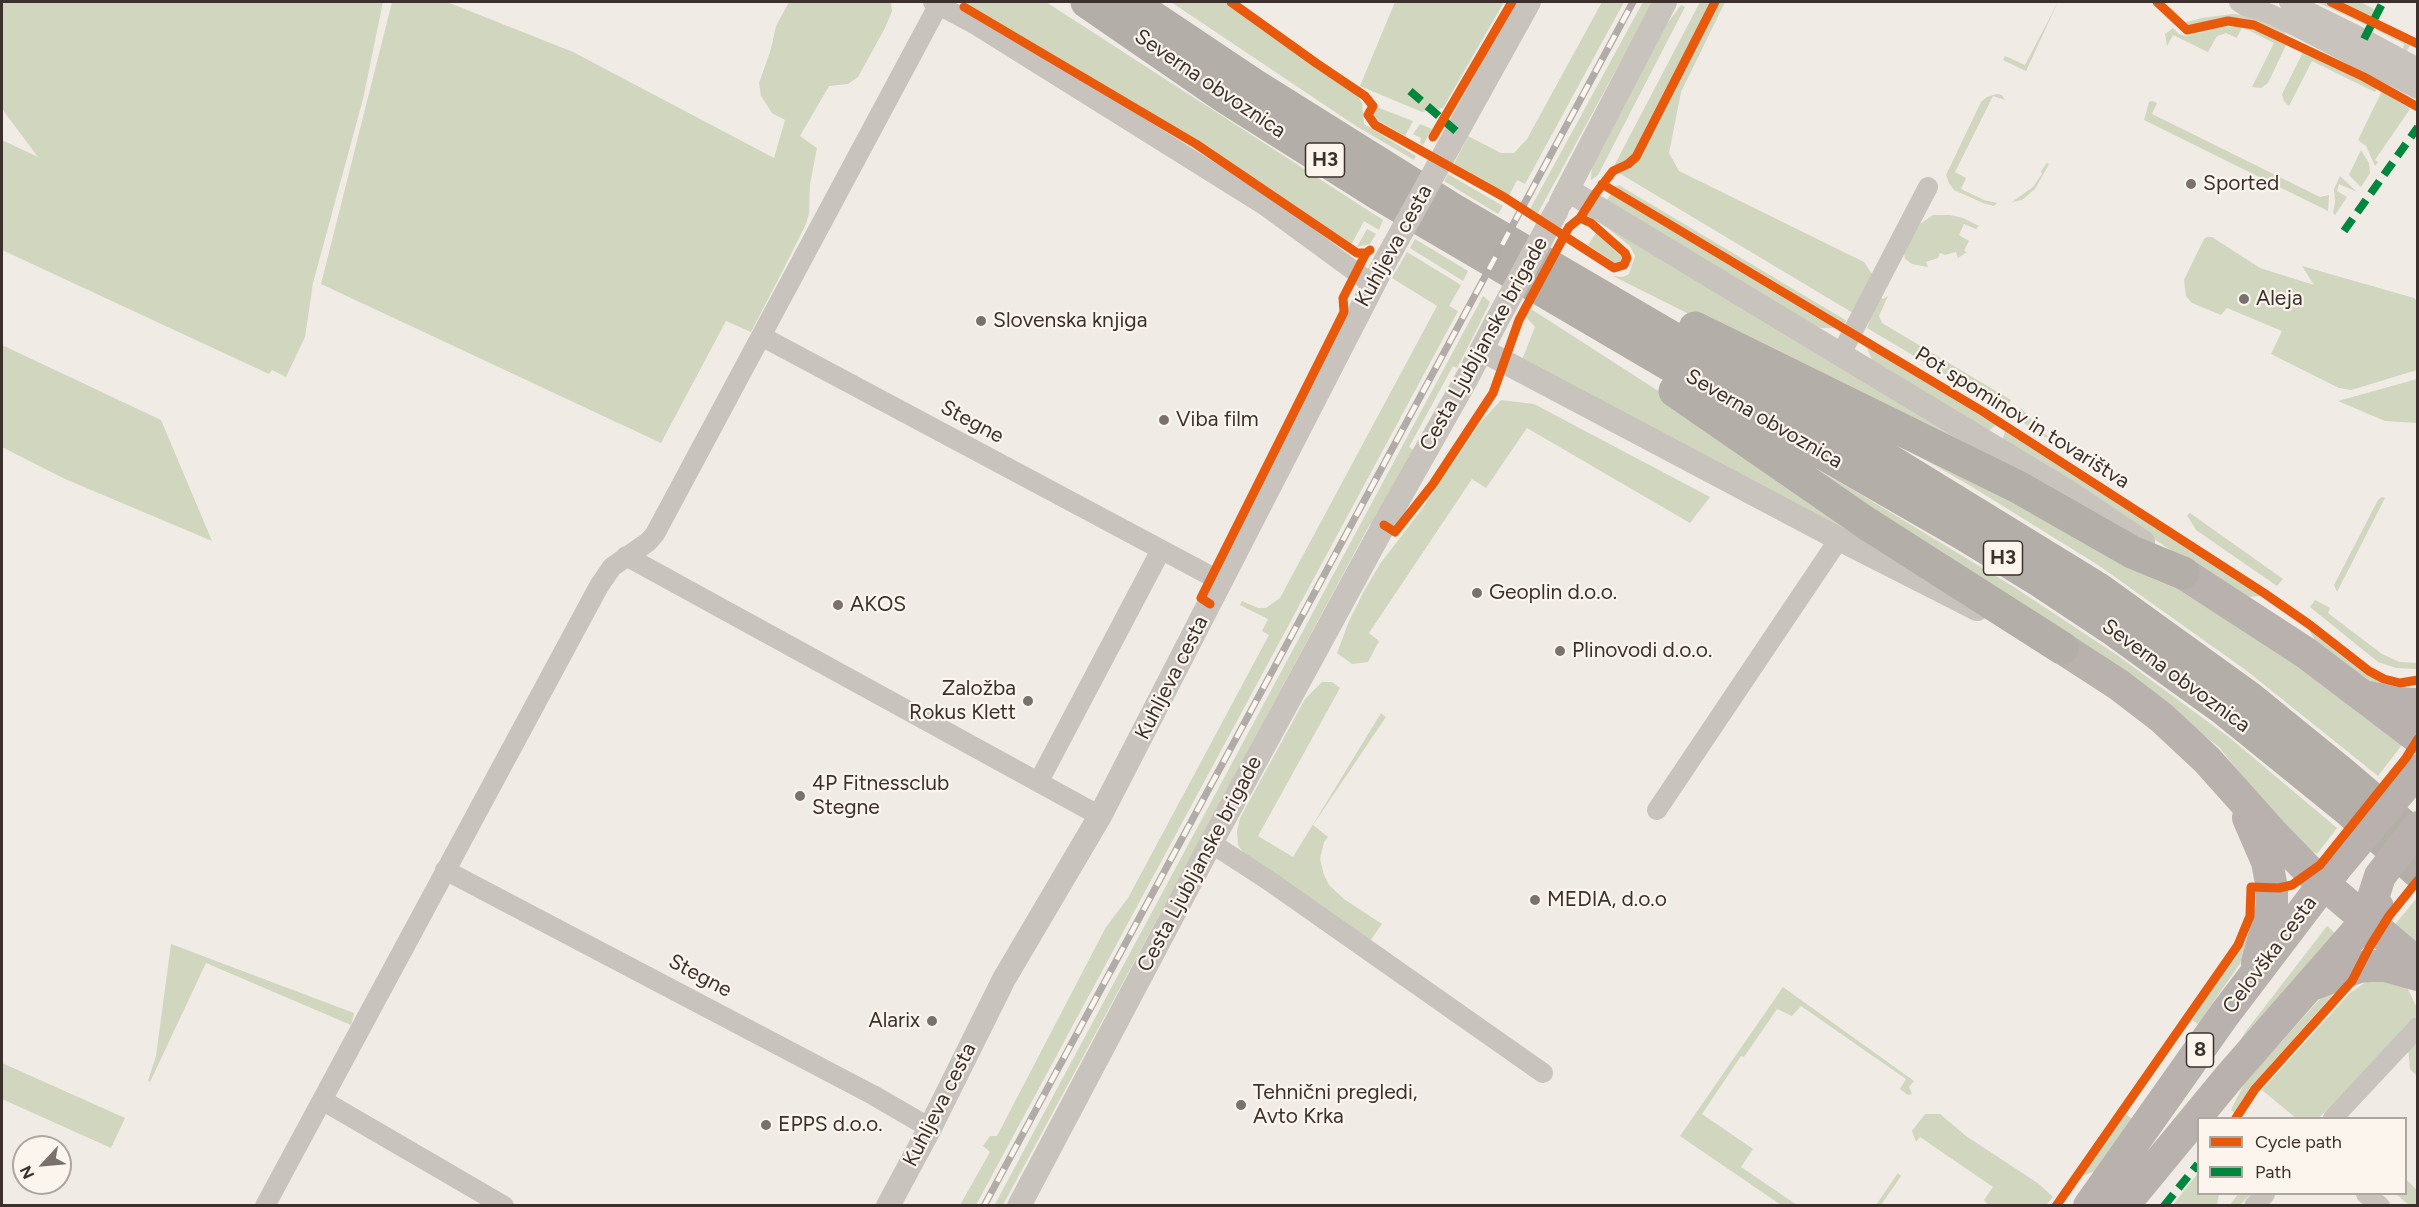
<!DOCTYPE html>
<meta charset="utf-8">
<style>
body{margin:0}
#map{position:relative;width:2419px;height:1207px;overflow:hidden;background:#f0ebe5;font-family:Figtree,sans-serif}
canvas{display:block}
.frame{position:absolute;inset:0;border:3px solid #3b302b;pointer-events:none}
.legend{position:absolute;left:2197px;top:1117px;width:210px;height:78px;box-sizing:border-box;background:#fbf5ee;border:2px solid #aea6a0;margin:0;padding:8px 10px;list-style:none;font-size:18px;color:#3b302b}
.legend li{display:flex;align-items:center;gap:12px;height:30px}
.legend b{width:30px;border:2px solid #aea6a0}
.north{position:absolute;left:12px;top:1135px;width:60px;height:60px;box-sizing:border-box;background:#fbf5ee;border:2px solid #aea6a0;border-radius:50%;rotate:244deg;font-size:16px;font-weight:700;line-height:24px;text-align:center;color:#3b302b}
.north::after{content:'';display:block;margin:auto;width:21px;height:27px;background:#7a716c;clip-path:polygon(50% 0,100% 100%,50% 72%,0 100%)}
</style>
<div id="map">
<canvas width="2419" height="1207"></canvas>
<div class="frame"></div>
<ul class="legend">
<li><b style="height:8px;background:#e8590c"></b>Cycle path</li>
<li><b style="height:8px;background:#00873e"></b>Path</li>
</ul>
<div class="north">N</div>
</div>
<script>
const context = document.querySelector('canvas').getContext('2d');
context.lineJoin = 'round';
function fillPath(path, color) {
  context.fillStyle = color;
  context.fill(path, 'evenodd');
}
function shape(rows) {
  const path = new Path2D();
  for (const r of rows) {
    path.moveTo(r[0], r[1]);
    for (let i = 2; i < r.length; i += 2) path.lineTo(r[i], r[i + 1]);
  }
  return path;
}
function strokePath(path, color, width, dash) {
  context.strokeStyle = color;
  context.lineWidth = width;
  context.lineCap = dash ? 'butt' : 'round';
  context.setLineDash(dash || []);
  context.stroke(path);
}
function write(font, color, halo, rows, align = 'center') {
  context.font = font + ' Figtree,sans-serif';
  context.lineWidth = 4.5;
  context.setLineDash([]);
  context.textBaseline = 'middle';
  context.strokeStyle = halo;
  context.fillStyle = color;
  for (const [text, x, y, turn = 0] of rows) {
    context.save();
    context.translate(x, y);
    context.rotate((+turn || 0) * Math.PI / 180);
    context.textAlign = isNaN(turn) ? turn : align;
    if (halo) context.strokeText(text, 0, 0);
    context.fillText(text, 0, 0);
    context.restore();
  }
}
fillPath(shape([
 [2,2,383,2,363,99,313,283,305,337,286,377,272,370,269,374,2,250,2,140,38,157,2,109],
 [392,2,447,2,573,52,774,158,785,120,772,113,761,96,759,83,771,49,776,26,789,2,891,2,892,11,885,28,858,77,848,84,829,86,800,136,817,148,810,184,809,213,806,224,782,272,751,332,726,321,661,443,321,284],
 [961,2,1046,2,1383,220,1379,230,1364,221,1351,245],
 [1171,2,1226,2,1357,94,1362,103,1364,124,1416,156,1414,160,1356,126],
 [1395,2,1504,2,1443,108,1422,112,1360,86],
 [1602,2,1624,2,1525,184,1517,180,1509,196,1454,164,1468,136,1501,153,1514,153,1527,139],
 [1643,2,1653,2,1538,213,1530,209],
 [1700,2,1711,2,1633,155,1629,159,1614,166],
 [1720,2,1725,2,1681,92,1669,153,1679,171,1864,262,1872,274,1853,313,1619,173,1638,161],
 [2058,2,2026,71,2003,60,2005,56,2025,65],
 [2317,2,2325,2,2367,22,2366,25],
 [2335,2,2360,2,2374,9,2370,18],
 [1681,5,1685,7,1598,175,1591,180,1592,165,1654,41],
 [2232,14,2243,15,2271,24,2284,31,2286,35,2253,21,2239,18,2219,19,2191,27,2183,23,2202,18],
 [2241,26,2259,32,2286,45,2268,83,2261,88,2252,87,2274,43,2242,27,2237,38,2226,33,2217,36,2208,52,2173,35,2167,46,2165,34,2173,28,2179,34,2187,36,2223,27],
 [2378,27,2411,43,2406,53,2403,50,2404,44,2376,30],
 [2303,52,2377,88,2375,92,2312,61,2289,106,2284,101,2282,94],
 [2382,91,2410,109,2375,160,2378,162,2375,166,2366,146,2358,140],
 [1997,94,2002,95,2005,100,1993,96,1955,172,1966,178,1961,189,1984,200,1997,203,1994,206,1983,203,1954,190,1949,183,1946,175,1981,102,1987,97],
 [2152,101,2157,103,2152,114,2320,197,2329,195,2328,211,2144,120,2149,102],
 [1379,108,1413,121,1405,136,1374,118,1374,110],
 [1420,124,1432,129,1423,145,1420,143,1421,138,1413,134],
 [2361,150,2369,163,2370,173,2361,187,2349,175],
 [2047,163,2049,164,2035,189,2022,200,2012,202,2033,187,2042,174,2041,171],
 [1448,174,1503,206,1498,214,1444,181],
 [2340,176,2357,192,2339,184,2337,191,2347,197,2335,215,2333,213,2335,202,2334,189],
 [1619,185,1622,187,1847,321,1843,324,1614,187],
 [1611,194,1834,328,1821,328,1810,325,1605,203],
 [1933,215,1950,215,1963,218,1979,226,1976,229,1964,224,1959,235,1969,241,1964,251,1967,252,1958,258,1956,252,1945,255,1940,253,1938,258,1926,262,1928,267,1912,264,1905,259,1904,252,1920,224],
 [1605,226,2085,512,1613,276,1623,277,1629,274,1635,256,1630,246],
 [1367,229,1376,234,1370,244,1357,247],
 [1596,233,1622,257,1620,263,1614,263,1588,245],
 [2207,237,2212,237,2260,268,2314,285,2302,266,2414,298,2417,301,2417,370,2351,390,2339,388,2271,354,2282,331,2227,308,2221,315,2192,303,2186,296,2184,280,2204,239],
 [1415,239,1468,271,1463,281,1410,248],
 [1407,252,1461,285,1449,306,1458,311,976,1205,960,1205,990,1152,983,1146,990,1136,997,1136,1106,927,1128,898,1269,635,1262,631,1268,619,1240,605,1242,601,1258,608,1266,608,1280,598,1437,306,1392,278],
 [1483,296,1490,302,1479,325,1457,368,1453,366,1409,447,1413,450,1373,525,1370,524,1003,1205,994,1206],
 [1888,296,1879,316,1882,323,2011,400,2005,410,1867,328,1872,314,1881,297,1883,299],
 [1531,309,1694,414,1960,590,1522,360,1535,327,1525,316],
 [2,345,161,420,212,541,65,479,2,447],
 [1866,346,1996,425,1988,431,1873,362],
 [2417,379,2417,423,2385,421,2338,401],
 [1501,400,1534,404,1710,497,1690,523,1527,428,1486,488,1472,479,1369,633,1379,641,1368,662,1352,664,1337,653,1349,621,1364,591,1380,564,1422,509,1480,423],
 [2021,408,2054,443,2015,417],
 [1841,412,2020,497,2264,638,2405,741,2378,776,2247,671,2098,565,1969,485],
 [2005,431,2177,540,2261,596,2248,597,2234,592,2003,439],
 [1770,444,1850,488,2014,587,2117,655,2230,738,2337,828,2317,854,2314,852,2310,856,2250,786,2219,747,2121,672],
 [2382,497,2385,498,2337,592,2334,585,2378,500],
 [2190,513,2283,579,2277,586,2196,530,2187,515],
 [2315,600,2330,608,2328,613,2382,654,2400,662,2417,663,2417,669,2396,668,2378,662,2310,607],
 [2308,628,2369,676,2404,690,2373,689,2316,642],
 [1322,682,1332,682,1340,688,1258,836,1293,857,1381,713,1386,717,1313,825,1328,837,1324,842,1320,859,1324,875,1329,885,1344,899,1382,924,1370,941,1245,855,1238,845,1237,831,1240,818,1305,699],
 [2417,898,2417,951,2391,929],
 [2327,926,2341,938,2226,1063,2246,1031],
 [2249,934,2248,952,2198,1024,2192,1020],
 [171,944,354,1013,351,1025,206,963,150,1082,148,1081,156,1056],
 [2370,979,2404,981,2417,1008,2417,1015,2319,1118,2296,1118,2262,1090,2350,993],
 [2346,980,2256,1081,2235,1113,2231,1110,2245,1082,2320,999],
 [1783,987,1914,1081,1909,1087,1912,1094,1908,1095,1900,1089,1906,1079,1801,1006,1792,1016,1777,1009,1744,1057,1741,1056,1702,1114,1753,1149,1741,1167,1797,1205,1781,1205,1680,1136],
 [2417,1037,2417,1076,2410,1069,2408,1047],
 [2,1063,125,1118,111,1148,2,1099],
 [1925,1114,1940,1114,1966,1136,2039,1184,2053,1197,2046,1205,1988,1205,1984,1200,1993,1187,1920,1137,1916,1142,1912,1131],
 [2126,1114,2132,1119,2095,1171,2082,1176],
 [1898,1173,1901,1176,1881,1205,1876,1205],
 [2198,1173,2198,1194,2219,1194,2217,1205,2173,1205],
 [2406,1179,2417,1190,2417,1205,2409,1205,2396,1194,2406,1194],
 [2238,1194,2251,1194,2240,1205,2230,1205]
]), '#d1d6bf');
strokePath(shape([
 [933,2,976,25,1264,205,1372,284],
 [2239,2,2245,6,2268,13,2303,30,2418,89],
 [2289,2,2364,39,2418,68],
 [761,336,1222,582],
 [1841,354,1928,187],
 [626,556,1100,816],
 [1039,781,1161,550],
 [1657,810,1839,539],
 [1211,843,1268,880,1543,1073],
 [445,870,873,1095,930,1128],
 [322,1100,504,1206],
 [2333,1118,2418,1027],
 [2366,1194,2380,1206],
 [265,1206,599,586,612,567,648,542,655,534,939,4],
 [2254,1206,2265,1194]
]), '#c9c3be', 20);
strokePath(shape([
 [1449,146,1529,2],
 [1568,190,2067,491,2143,542],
 [1561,202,1665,2],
 [1482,350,1839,539,1977,609],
 [888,1206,930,1128,1004,979,1100,816,1386,260],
 [1019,1206,1211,843,1384,525,1467,378,1495,324]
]), '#c9c3be', 24);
strokePath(shape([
 [2183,573,2306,653,2418,738],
 [2062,648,2119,685,2162,718,2207,760,2274,835,2311,873,2418,964],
 [2368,697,2396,703,2418,704],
 [2248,818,2267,862,2272,888,2272,906,2257,963],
 [2314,984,2359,967,2370,966,2386,966,2418,975],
 [2089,1206,2224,1015,2335,869],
 [2123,1206,2231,1075,2378,907]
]), '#b8b1ad', 32);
strokePath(shape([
 [1087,2,1222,95,1382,196,1699,382,1965,535,2040,581,2114,630,2221,707,2347,809,2418,872],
 [1130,2,1254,85,1452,209,1717,364,1874,451,2097,588,2251,699,2342,773,2418,838],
 [1695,328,2018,487,2132,552,2183,573],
 [1675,391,1866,523,2062,648]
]), '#b4aea8', 33);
const rail = shape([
 [984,1206,1633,2]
]);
strokePath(rail, '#b1aca8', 7);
strokePath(rail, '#fbf5ee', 4.5, [14]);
strokePath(shape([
 [1386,260,1449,146],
 [1495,324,1557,210]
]), '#c9c3be', 24);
strokePath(shape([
 [2335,869,2418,770],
 [2372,901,2380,876,2418,827]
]), '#b8b1ad', 32);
strokePath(shape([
 [2364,39,2383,2],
 [1410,91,1457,132],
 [2344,231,2418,127],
 [2164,1206,2198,1164]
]), '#00873e', 8, [15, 8]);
strokePath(shape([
 [1231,2,1316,63,1365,96,1373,106,1368,115,1375,125,1504,197,1614,268,1624,265,1627,258,1625,253,1591,223,1580,218],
 [2157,2,2187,30,2228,21,2254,25,2364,77,2418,107],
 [2331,2,2418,44],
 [964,7,1196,144,1357,253,1366,253],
 [1433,137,1512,2],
 [1602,184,1982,411,2264,593,2310,625,2369,671,2384,679,2400,683,2418,680],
 [1384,525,1395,532,1433,484,1493,393,1519,320,1569,227,1580,218,1596,193,1613,171,1628,164,1636,157,1715,2],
 [1210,604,1201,598,1344,312,1343,298,1366,253,1370,250],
 [2236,1118,2255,1089,2352,981,2369,948,2389,916,2418,880],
 [2056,1206,2238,945,2250,916,2251,887,2279,888,2292,885,2320,865,2406,758,2418,739]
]), '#e8590c', 9);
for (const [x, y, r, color] of [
 [2191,184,6,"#7a716c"],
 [2244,299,6,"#7a716c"],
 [981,321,6,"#7a716c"],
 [1164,420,6,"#7a716c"],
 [1477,593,6,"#7a716c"],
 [838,605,6,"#7a716c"],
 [1560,651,6,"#7a716c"],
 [1028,701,6,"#7a716c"],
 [800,796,6,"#7a716c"],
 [1535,900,6,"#7a716c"],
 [932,1021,6,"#7a716c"],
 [1241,1105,6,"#7a716c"],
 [766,1125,6,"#7a716c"]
]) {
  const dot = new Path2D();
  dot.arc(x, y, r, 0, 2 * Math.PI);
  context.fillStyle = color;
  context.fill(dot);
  strokePath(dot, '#fbf5ee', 2);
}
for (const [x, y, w] of [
 [1325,160,39],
 [2003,558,39],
 [2200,1050,27]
]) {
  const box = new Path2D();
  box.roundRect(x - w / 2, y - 17, w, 34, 4.5);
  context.fillStyle = '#fbf5ee';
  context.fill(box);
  strokePath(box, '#3b302b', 1.5);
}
write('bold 20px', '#3b302b', null, [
 ["H3",1325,160],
 ["H3",2003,558],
 ["8",2200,1050]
]);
write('21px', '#3b302b', '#fbf5ee', [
 ["Severna obvoznica",1210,84,34],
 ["Kuhljeva cesta",1394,246,-61],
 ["Cesta Ljubljanske brigade",1484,344,-61],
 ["Pot spominov in tovarištva",2022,418,32],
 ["Severna obvoznica",1764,419,30],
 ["Stegne",972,422,28],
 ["Severna obvoznica",2176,676,36],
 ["Kuhljeva cesta",1172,678,-63],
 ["Cesta Ljubljanske brigade",1200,864,-62],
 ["Celovška cesta",2270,955,-53],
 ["Stegne",700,976,28],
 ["Kuhljeva cesta",940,1105,-63]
]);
write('21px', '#3b302b', '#fbf5ee', [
 ["Sported",2203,184],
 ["Aleja",2256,299],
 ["Slovenska knjiga",993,321],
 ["Viba film",1176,420],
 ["Geoplin d.o.o.",1489,593],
 ["AKOS",850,605],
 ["Plinovodi d.o.o.",1572,651],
 ["Založba",1016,689,"right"],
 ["Rokus Klett",1016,713,"right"],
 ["4P Fitnessclub",812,784],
 ["Stegne",812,808],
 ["MEDIA, d.o.o",1547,900],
 ["Alarix",920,1021,"right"],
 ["Tehnični pregledi,",1253,1093],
 ["Avto Krka",1253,1117],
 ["EPPS d.o.o.",778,1125]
], 'left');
</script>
